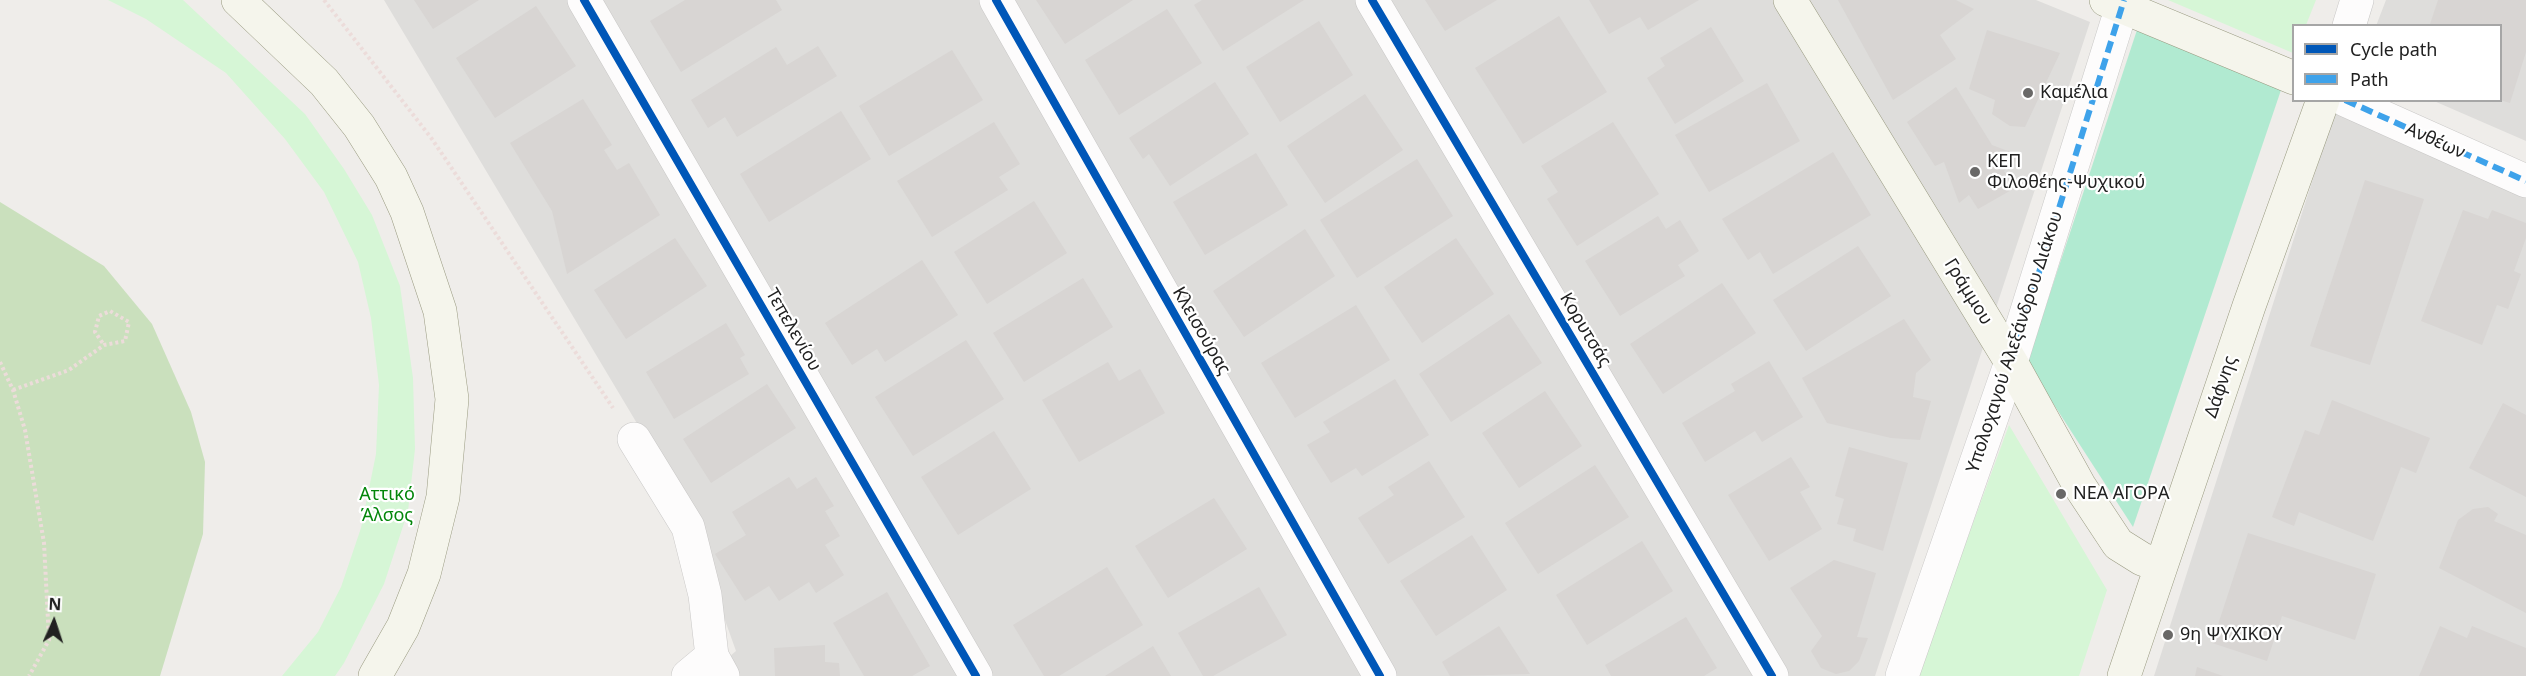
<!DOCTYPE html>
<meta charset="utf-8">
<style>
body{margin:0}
#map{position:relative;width:2526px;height:676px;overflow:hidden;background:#efedea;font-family:"Noto Sans",sans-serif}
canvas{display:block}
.legend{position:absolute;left:2292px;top:24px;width:210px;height:78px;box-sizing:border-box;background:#fff;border:2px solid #a6a6a6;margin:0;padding:8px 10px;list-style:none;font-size:18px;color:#212121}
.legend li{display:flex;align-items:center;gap:12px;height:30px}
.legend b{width:30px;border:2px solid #a6a6a6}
.north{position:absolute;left:24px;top:592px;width:60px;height:60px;-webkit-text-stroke:4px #fff;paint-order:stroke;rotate:3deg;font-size:16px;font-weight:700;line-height:24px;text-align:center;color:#212121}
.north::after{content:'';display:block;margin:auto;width:21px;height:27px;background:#212121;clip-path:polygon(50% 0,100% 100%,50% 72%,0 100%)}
</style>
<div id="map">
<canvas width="2526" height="676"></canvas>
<ul class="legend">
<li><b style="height:8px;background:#0057b8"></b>Cycle path</li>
<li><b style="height:8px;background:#3ea2ea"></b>Path</li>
</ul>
<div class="north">N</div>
</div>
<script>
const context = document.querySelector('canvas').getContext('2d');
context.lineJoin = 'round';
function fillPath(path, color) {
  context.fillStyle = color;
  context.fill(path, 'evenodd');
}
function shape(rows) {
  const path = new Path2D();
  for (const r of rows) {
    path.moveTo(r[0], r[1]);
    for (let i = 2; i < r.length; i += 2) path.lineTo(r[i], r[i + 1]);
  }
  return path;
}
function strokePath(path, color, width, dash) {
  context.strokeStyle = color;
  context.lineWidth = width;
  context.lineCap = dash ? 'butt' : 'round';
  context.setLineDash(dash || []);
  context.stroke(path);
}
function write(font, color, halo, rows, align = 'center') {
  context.font = font + ' "Noto Sans",sans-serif';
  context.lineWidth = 4.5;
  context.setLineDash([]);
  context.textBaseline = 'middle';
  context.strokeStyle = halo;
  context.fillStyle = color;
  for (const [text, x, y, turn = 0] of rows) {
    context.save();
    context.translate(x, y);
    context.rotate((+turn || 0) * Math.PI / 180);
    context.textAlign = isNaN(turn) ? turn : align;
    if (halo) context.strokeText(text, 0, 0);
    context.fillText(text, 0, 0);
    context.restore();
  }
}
fillPath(shape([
 [384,0,2036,0,2090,22,1875,676,707,676,736,651,681,497],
 [2386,0,2526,0,2526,141,2434,101,2500,100,2500,26,2376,26],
 [2335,110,2526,197,2526,676,2154,676]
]), '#dedddb');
fillPath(shape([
 [0,202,104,266,152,324,191,412,205,462,203,534,160,676,0,676]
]), '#cae0bd');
fillPath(shape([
 [108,0,183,0,305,114,344,169,372,215,400,286,413,378,415,449,408,511,384,584,344,663,335,676,282,676,318,632,341,587,361,528,376,454,379,385,371,318,358,262,324,192,285,139,226,73,146,19],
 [2168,0,2316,0,2306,25,2294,26,2293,53],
 [2009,425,2107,590,2079,676,1917,676]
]), '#d6f6d6');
fillPath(shape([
 [2137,30,2281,90,2133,527,2027,363]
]), '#b1ead1');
fillPath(shape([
 [414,0,479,0,433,29],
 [685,0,776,0,782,10,681,72,650,21],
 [1036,0,1133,0,1065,44],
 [1202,0,1304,0,1223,51,1194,5],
 [1425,0,1497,0,1445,31],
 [1589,0,1699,0,1648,30,1640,17,1609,34],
 [1838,0,1956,0,1974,9,1940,35,1956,59,1893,100],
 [2438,0,2526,0,2526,52,2510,103,2500,100,2500,26,2430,24],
 [536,6,576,66,495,118,456,58],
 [1167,9,1202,63,1119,115,1085,60],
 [1559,16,1607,92,1523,144,1475,68],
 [1319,21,1353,75,1280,122,1246,67],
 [1711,27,1744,81,1675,124,1647,78,1665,66,1660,58],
 [1987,30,2060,53,2025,127,2010,126,1992,114,1995,100,1969,89],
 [818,46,837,76,737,137,725,117,708,128,691,100,776,47,787,65],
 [952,50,983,100,889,156,859,106],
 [1215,82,1249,134,1170,186,1149,154,1143,159,1129,138],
 [1767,83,1800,141,1709,192,1675,135],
 [1956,87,1992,145,2021,156,2004,171,2015,188,1978,209,1969,195,1959,203,1944,162,1935,166,1907,122],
 [1365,94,1403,150,1325,203,1287,146],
 [583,99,612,145,604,150,617,170,629,163,660,215,567,274,552,211,510,143],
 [841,111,871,159,769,222,740,174],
 [994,122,1020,164,999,177,1008,190,932,237,897,181],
 [1613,122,1659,194,1577,246,1547,199,1558,192,1541,166],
 [1833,152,1871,215,1773,274,1760,252,1748,260,1722,219],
 [1256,153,1288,205,1205,255,1173,202],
 [1417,159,1453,216,1357,278,1320,220],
 [2365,180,2424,199,2370,365,2310,346],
 [1034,201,1067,253,987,304,954,252],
 [2463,210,2488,219,2492,210,2526,223,2526,238,2514,271,2521,274,2508,309,2497,305,2482,345,2421,321],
 [1658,216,1666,229,1680,220,1699,251,1678,265,1685,276,1620,316,1585,261],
 [1305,229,1335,276,1244,337,1213,291],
 [675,238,707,286,626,339,594,290],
 [1456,238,1494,294,1422,343,1384,287],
 [1858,246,1891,296,1806,351,1773,300],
 [922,260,958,315,885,362,877,349,852,365,825,323],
 [1083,278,1113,327,1024,382,993,333],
 [1722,283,1756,333,1663,394,1630,344],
 [1356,305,1390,360,1295,418,1261,363],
 [1509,314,1542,363,1451,422,1419,374],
 [1904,319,1931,360,1916,373,1913,397,1931,401,1920,440,1891,438,1827,423,1802,378],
 [726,323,745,355,740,358,749,374,674,419,646,372],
 [966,340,1004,399,913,456,875,397],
 [1769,361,1803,417,1762,442,1755,431,1705,462,1682,423,1735,391,1731,384],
 [1108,362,1119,381,1140,369,1165,413,1079,462,1042,400],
 [1395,379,1429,435,1362,476,1356,468,1331,483,1307,445,1330,432,1323,422],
 [767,384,796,428,711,483,683,439],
 [1545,391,1582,446,1519,488,1482,433],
 [2332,400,2430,438,2416,473,2401,467,2373,541,2299,512,2294,526,2272,517,2305,430,2319,435],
 [2503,403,2526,415,2526,497,2469,468],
 [994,431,1031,489,958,535,921,477],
 [1849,447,1908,463,1883,551,1853,541,1856,529,1837,524,1844,499,1835,496],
 [1791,457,1810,487,1800,492,1822,529,1769,561,1728,495],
 [1429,461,1465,517,1388,564,1358,518,1394,495,1388,487],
 [1595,465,1629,517,1538,574,1505,523],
 [789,477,797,489,816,477,834,506,825,511,840,536,825,545,844,575,816,593,809,582,779,601,769,586,745,601,715,554,746,535,732,512],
 [1214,498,1247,549,1168,598,1135,546],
 [2488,507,2498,514,2494,521,2526,535,2526,613,2439,568,2458,520,2473,509],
 [2248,533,2376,574,2355,640,2282,616,2267,661,2212,643],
 [1472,535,1507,590,1436,636,1400,581],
 [1642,541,1673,591,1587,645,1556,595],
 [1834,560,1876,573,1857,637,1868,638,1859,661,1849,671,1836,674,1821,668,1811,651,1822,636,1790,588],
 [1107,567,1143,625,1059,676,1044,676,1013,625],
 [1259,587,1287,635,1213,676,1203,676,1178,633],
 [887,592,930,666,912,676,864,676,833,623],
 [1686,617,1717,668,1704,676,1611,676,1605,665],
 [1499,626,1530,674,1450,676,1442,662],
 [2440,626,2467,638,2472,626,2526,648,2526,676,2419,676],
 [825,645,825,662,839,663,840,676,775,676,774,648],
 [1153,646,1171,676,1105,676],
 [2197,667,2223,676,2195,676]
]), '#d8d5d3');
const street = shape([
 [584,0,976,676],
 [996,0,1380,676],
 [1372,0,1772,676],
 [2349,26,2357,0],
 [2345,100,2526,181],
 [634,439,688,527,705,595,712,656,723,676],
 [688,676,712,656],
 [1902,676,2011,362,2124,0]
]);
const secondary = shape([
 [238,0,324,82,359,126,391,177,407,212,440,311,452,399,443,497,424,574,403,627,375,676],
 [1790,0,2011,362,2079,485,2118,544,2142,559,2161,566],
 [2106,0,2294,78],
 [2124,676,2249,306,2323,100]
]);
strokePath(street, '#c8c7c6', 34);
strokePath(secondary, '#999a80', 34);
strokePath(shape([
 [324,0,432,139,613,408],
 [0,362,13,390,25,430,44,543,49,640,29,676],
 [13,390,69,370,104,345,125,341,129,322,110,311,99,316,95,332,104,345]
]), '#ecdcda', 4, [3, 3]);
strokePath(street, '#fdfcfc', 33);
strokePath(secondary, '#f5f5ec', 33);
strokePath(shape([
 [2345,100,2526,181],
 [2011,362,2124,0]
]), '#3ea2ea', 6, [12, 6]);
strokePath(shape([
 [584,0,976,676],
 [996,0,1380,676],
 [1372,0,1772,676]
]), '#0057b8', 8);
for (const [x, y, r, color] of [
 [2028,93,6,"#696867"],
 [1975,172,6,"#696867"],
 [2061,494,6,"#696867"],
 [2168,635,6,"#696867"]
]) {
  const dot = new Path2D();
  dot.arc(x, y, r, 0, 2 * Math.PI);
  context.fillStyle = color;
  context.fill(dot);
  strokePath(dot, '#fff', 2);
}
write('18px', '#212121', '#fff', [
 ["Καμέλια",2040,93],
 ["ΚΕΠ",1987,162],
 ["Φιλοθέης-Ψυχικού",1987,183],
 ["ΝΕΑ ΑΓΟΡΑ",2073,494],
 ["9η ΨΥΧΙΚΟΥ",2180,635]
], 'left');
write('18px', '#212121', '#fff', [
 ["Ανθέων",2435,141,24],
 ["Γράμμου",1968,292,58],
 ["Τεπελενίου",793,330,60],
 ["Κορυτσάς",1585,330,59],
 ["Κλεισούρας",1201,331,60],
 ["Υπολοχαγού Αλεξάνδρου Διάκου",2015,342,-72],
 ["Δάφνης",2221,387,-71]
]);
write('18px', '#03860a', '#fff', [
 ["Αττικό",387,495],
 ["Άλσος",387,516]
]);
</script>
